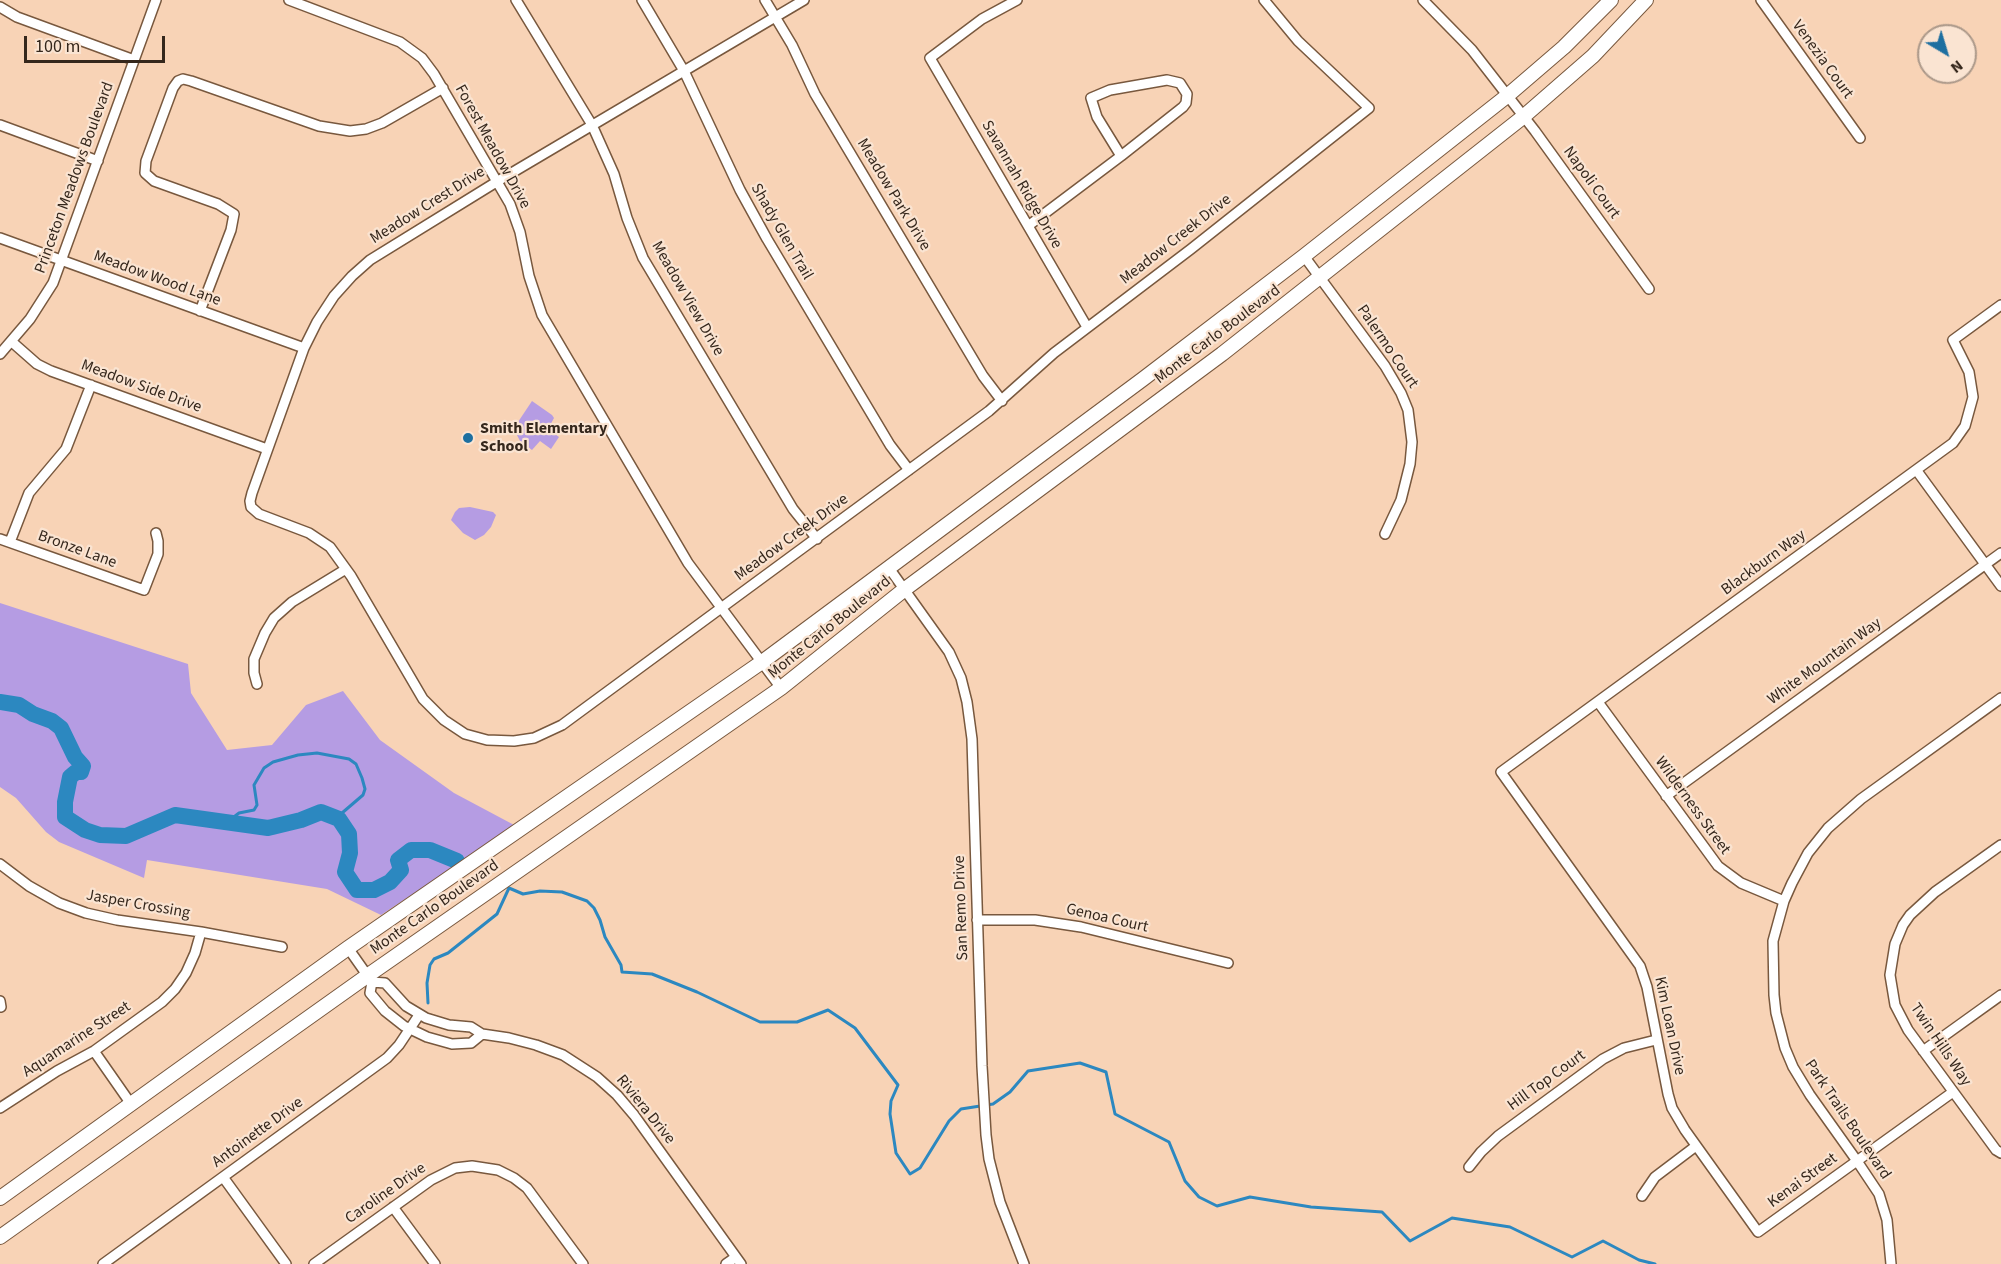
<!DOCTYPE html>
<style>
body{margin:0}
#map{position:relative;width:2001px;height:1264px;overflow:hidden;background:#f8d3b6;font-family:"Source Sans 3",sans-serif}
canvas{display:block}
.north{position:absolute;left:1917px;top:24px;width:60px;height:60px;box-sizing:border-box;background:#fae4d2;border:2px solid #ab9889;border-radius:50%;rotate:142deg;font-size:16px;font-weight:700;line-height:24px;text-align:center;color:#35271c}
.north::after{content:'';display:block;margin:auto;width:21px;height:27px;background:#1d6fa0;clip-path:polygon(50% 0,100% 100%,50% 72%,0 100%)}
.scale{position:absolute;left:24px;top:36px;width:141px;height:27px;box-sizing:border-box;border:3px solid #35271c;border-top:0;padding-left:8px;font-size:18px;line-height:21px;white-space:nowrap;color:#35271c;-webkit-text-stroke:4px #fae4d2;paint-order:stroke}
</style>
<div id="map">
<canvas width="2001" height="1264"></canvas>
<div class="north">N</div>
<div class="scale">100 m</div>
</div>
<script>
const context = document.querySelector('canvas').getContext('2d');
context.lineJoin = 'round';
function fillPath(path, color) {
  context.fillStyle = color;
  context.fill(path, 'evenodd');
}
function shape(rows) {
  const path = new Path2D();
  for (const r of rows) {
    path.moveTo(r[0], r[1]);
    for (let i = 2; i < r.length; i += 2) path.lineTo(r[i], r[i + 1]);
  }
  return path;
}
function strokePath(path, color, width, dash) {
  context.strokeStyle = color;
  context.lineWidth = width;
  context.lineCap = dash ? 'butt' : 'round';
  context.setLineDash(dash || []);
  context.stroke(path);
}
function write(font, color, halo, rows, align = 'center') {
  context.font = font + ' "Source Sans 3",sans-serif';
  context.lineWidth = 4.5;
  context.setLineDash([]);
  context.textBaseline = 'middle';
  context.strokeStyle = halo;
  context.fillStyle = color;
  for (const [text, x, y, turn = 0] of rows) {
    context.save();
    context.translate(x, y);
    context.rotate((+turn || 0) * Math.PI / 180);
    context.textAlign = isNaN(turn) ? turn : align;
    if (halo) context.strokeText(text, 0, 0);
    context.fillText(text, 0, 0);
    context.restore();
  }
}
fillPath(shape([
 [532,401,552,415,554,418,548,429,559,437,551,449,540,441,532,450,520,441,516,433,516,425],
 [470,507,493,512,496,515,491,527,484,535,475,540,463,533,451,520,455,512,459,508],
 [0,603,188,664,191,693,227,750,272,745,306,705,343,691,380,740,454,793,516,826,381,915,327,889,147,860,144,878,59,842,46,832,16,798,0,787]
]), '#b59ce3');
strokePath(shape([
 [226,823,239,813,254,810,257,805,254,785,264,768,273,762,298,755,317,753,349,759,356,764,362,778,365,789,363,795,342,813,339,819],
 [428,1003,427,983,430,965,434,959,448,953,497,914,509,888,523,894,540,891,562,892,587,901,594,908,600,920,605,937,621,965,622,972,652,974,697,992,760,1022,797,1022,828,1010,855,1028,898,1085,891,1101,890,1114,896,1153,910,1174,920,1168,949,1121,961,1109,993,1104,1010,1092,1028,1071,1080,1063,1106,1072,1115,1114,1169,1142,1185,1181,1199,1197,1217,1206,1250,1197,1311,1207,1382,1212,1410,1241,1452,1218,1510,1227,1572,1257,1603,1241,1639,1260,1655,1264]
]), '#2c88c0', 3);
strokePath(shape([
 [0,702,19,705,33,714,52,721,61,728,75,757,83,766,81,772,76,772,70,777,65,802,65,817,85,830,100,835,126,836,175,815,268,828,301,820,321,812,339,819,349,834,350,853,345,872,357,890,374,890,390,882,401,870,398,860,411,850,430,850,457,861]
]), '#2c88c0', 16);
const minor = shape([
 [289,0,400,42,422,58,434,74,510,204,520,232,529,276,542,315,688,563,781,688],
 [516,0,592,125,614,174,627,218,643,258,793,509,817,539],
 [642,0,684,71,740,190,767,239,890,445,909,470],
 [765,0,792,45,815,94,983,376,1002,401],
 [804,0,498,181,370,260,352,276,334,296,317,322,304,348,252,493,250,501,251,507,259,514,309,533,330,547,351,576,423,699,444,720,465,734,487,740,514,741,534,738,562,725,989,411,1054,353,1191,249,1369,108,1298,41,1264,0],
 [1017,0,982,19,930,58,1087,327],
 [1423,0,1472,50,1535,131,1649,289],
 [1761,0,1860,138],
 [0,7,17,17,134,60],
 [0,125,98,161],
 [1028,226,1121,156,1183,107,1186,103,1187,94,1180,83,1167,80,1110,90,1091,98,1097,117,1121,156],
 [0,238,304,348],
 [1304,256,1385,366,1401,393,1408,410,1412,442,1410,464,1401,500,1385,534],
 [200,311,231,230,234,214,218,204,154,181,145,173,146,161,173,88,178,81,183,79,191,81,319,126,350,131,366,129,382,123,443,88],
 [12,342,37,364,51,371,267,449],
 [0,354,30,319,53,283,156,0],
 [1917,471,2001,586],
 [0,539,144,590,158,554,158,541,156,533],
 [10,542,29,493,66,449,91,385],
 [889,568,949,652,961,678,967,702,972,739,982,1066,986,1135,989,1159,1000,1202,1024,1264],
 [257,684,254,673,254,659,265,633,274,618,292,602,346,569],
 [1598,702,1718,866,1741,883,1784,901],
 [1666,796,2001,553],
 [2001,845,1935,892,1910,915,1903,925,1895,944,1890,975,1895,1005,1908,1030,1996,1150,2001,1153],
 [0,864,29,886,59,903,86,913,117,920,201,932,282,947],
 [977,920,1035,920,1081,927,1228,963],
 [348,948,372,982,370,993,385,1011,404,1026,427,1037,452,1044,471,1043,482,1034],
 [372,982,385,983,406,1006,426,1018,449,1025,471,1027,482,1034,509,1038,536,1045,563,1055,597,1077,617,1095,634,1115,741,1264],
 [0,1001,1,1007],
 [94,1051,131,1104],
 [1923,1051,2001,995],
 [1953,1092,1758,1232,1685,1130,1672,1108,1668,1094,1647,987,1640,966,1501,772,1953,443,1965,426,1973,397,1969,372,1953,340,2001,305],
 [0,1108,57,1071,94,1051,162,1002,175,989,186,973,195,953,201,932],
 [1469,1167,1481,1152,1498,1136,1603,1059,1624,1048,1656,1040],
 [223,1177,286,1264],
 [1642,1196,1655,1177,1696,1146],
 [393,1207,435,1264],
 [103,1264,387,1058,399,1045,419,1015],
 [314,1264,431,1180,455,1168,472,1166,498,1170,514,1178,527,1188,583,1264],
 [726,1264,736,1257],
 [1891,1264,1887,1220,1879,1194,1857,1161,1810,1095,1793,1067,1785,1048,1776,1013,1774,995,1773,941,1784,901,1792,883,1808,853,1828,828,1861,799,2001,698]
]);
const secondary = shape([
 [0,1198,348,948,762,662,1143,379,1304,256,1507,96,1564,47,1611,0],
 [0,1237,367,976,781,688,905,589,1222,354,1523,117,1593,56,1646,0]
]);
strokePath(minor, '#78583e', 12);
strokePath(secondary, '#78583e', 16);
strokePath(minor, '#fff', 9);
strokePath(secondary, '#fff', 14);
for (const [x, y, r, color] of [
 [468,438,6,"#1d6fa0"]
]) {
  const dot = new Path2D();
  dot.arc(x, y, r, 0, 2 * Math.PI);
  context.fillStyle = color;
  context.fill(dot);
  strokePath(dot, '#fae4d2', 2);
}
write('16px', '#35271c', '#fae4d2', [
 ["Venezia Court",1822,60,54],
 ["Forest Meadow Drive",492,147,61],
 ["Princeton Meadows Boulevard",75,178,-70],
 ["Napoli Court",1591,183,54],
 ["Savannah Ridge Drive",1021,185,60],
 ["Meadow Park Drive",893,195,59],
 ["Meadow Crest Drive",428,206,-32],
 ["Shady Glen Trail",781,232,60],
 ["Meadow Creek Drive",1176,240,-38],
 ["Meadow Wood Lane",157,279,20],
 ["Meadow View Drive",687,299,60],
 ["Monte Carlo Boulevard",1218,335,-37],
 ["Palermo Court",1387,347,56],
 ["Meadow Side Drive",141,387,20],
 ["Meadow Creek Drive",792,538,-36],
 ["Bronze Lane",77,550,20],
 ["Blackburn Way",1764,563,-36],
 ["Monte Carlo Boulevard",830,628,-39],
 ["White Mountain Way",1825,662,-36],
 ["Wilderness Street",1692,806,54],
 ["Jasper Crossing",138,905,10],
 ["Monte Carlo Boulevard",435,908,-35],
 ["San Remo Drive",962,908,-92],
 ["Genoa Court",1107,919,13],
 ["Kim Loan Drive",1669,1026,78],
 ["Aquamarine Street",77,1040,-33],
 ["Twin Hills Way",1940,1045,56],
 ["Hill Top Court",1547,1081,-36],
 ["Riviera Drive",645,1110,51],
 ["Park Trails Boulevard",1847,1120,56],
 ["Antoinette Drive",258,1133,-36],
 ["Kenai Street",1803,1181,-36],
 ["Caroline Drive",386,1194,-35]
]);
write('bold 16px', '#35271c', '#fae4d2', [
 ["Smith Elementary",480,429],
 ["School",480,447]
], 'left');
</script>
